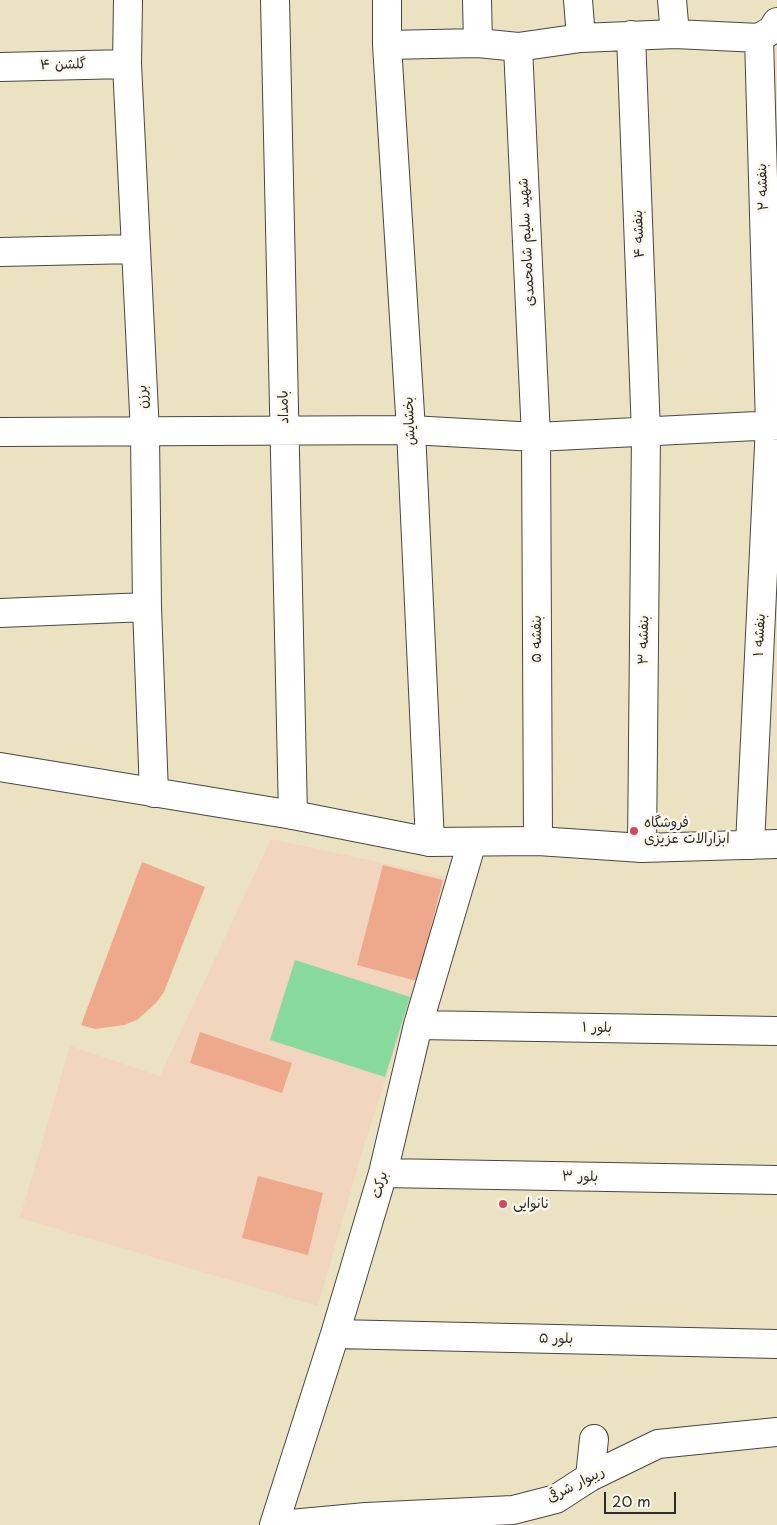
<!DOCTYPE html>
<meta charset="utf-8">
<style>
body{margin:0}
#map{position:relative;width:777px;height:1525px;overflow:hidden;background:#ebe2c1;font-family:"Playpen Sans",sans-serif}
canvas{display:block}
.scale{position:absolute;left:604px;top:1492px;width:72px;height:22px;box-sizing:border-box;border:2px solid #2b2b2b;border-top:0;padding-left:6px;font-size:15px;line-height:18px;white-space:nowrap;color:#2b2b2b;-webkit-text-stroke:4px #fbf7ec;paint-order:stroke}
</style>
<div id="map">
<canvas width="777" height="1525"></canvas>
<div class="scale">20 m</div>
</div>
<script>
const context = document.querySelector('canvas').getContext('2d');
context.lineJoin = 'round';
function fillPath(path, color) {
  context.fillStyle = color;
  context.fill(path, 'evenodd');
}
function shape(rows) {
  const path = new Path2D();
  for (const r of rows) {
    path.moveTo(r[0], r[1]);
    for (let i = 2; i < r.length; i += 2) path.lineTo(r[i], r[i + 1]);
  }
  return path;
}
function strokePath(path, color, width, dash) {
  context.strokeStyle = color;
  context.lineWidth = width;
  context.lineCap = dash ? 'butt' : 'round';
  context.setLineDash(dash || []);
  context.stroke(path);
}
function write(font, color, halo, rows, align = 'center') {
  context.font = font + ' "Playpen Sans","Playpen Sans Arabic",sans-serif';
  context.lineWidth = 5;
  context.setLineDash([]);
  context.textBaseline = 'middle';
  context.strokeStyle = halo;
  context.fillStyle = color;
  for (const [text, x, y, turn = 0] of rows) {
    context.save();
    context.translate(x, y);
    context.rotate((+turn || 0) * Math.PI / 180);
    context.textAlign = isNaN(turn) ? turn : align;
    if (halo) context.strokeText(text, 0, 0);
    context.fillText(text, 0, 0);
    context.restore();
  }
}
fillPath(shape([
 [271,839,452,878,364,1145,318,1306,20,1218,70,1046,160,1076]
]), '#f1d5bc');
fillPath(shape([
 [295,960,410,997,385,1077,270,1040]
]), '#88da9b');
fillPath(shape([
 [142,862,205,887,164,992,156,1003,137,1020,124,1025,95,1029,81,1025],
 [383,865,443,880,417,981,357,965],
 [200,1032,292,1063,282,1093,190,1063],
 [258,1176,323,1193,308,1255,242,1238]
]), '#eea98c');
const minor = shape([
 [128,0,127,64,145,433,147,607,154,793],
 [275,0,293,815],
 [387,0,387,45,411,430,430,842],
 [477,0,478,43],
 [578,0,581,38],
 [672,0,675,34],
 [631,35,646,433,642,848],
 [759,38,772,30,777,22],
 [387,45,478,43,518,47,581,38,675,34,759,38],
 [518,47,536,437,538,841],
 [0,67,127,64],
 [0,252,135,249],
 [0,432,411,430,536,437,777,425],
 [0,613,147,607],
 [750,845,770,425,759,38],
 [418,1025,777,1031],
 [383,1173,777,1180],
 [335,1334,777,1344],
 [590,1477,594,1439],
 [274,1525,335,1334,383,1173,418,1025,472,842],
 [280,1525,366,1517,513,1510,556,1499,590,1477,658,1444,777,1432]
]);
const major = shape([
 [0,767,293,815,430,842,538,841,642,848,777,844]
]);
strokePath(minor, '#484642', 30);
strokePath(major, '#484642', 30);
strokePath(minor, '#fff', 28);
strokePath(major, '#fff', 28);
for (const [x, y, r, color] of [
 [634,831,5,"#d1495b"],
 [503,1204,5,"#d1495b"]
]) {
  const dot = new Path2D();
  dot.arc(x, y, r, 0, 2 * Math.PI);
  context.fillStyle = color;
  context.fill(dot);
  strokePath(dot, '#fbf7ec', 2);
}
write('14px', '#2b2b2b', '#fbf7ec', [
 ["گلشن ۴",63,65,-1],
 ["بنفشه ۲",763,187,-92],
 ["بنفشه ۴",639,234,-92],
 ["شهید سلیم شامحمدی",527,242,-93],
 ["برزن",143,397,-93],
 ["بامداد",284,407,-91],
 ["بخشایش",410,421,-93],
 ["بنفشه ۱",760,635,-87],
 ["بنفشه ۵",537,639,-90],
 ["بنفشه ۳",644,640,-89],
 ["بلور ۱",597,1028,1],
 ["بلور ۳",580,1177,1],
 ["برکت",380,1185,-74],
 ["بلور ۵",556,1339,1],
 ["ریبوار شرقی",576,1485,-27]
]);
write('14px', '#2b2b2b', '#fbf7ec', [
 ["فروشگاه",644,823],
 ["ابزارالات عزیزی",644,839],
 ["نانوایی",513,1204]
], 'left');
</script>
